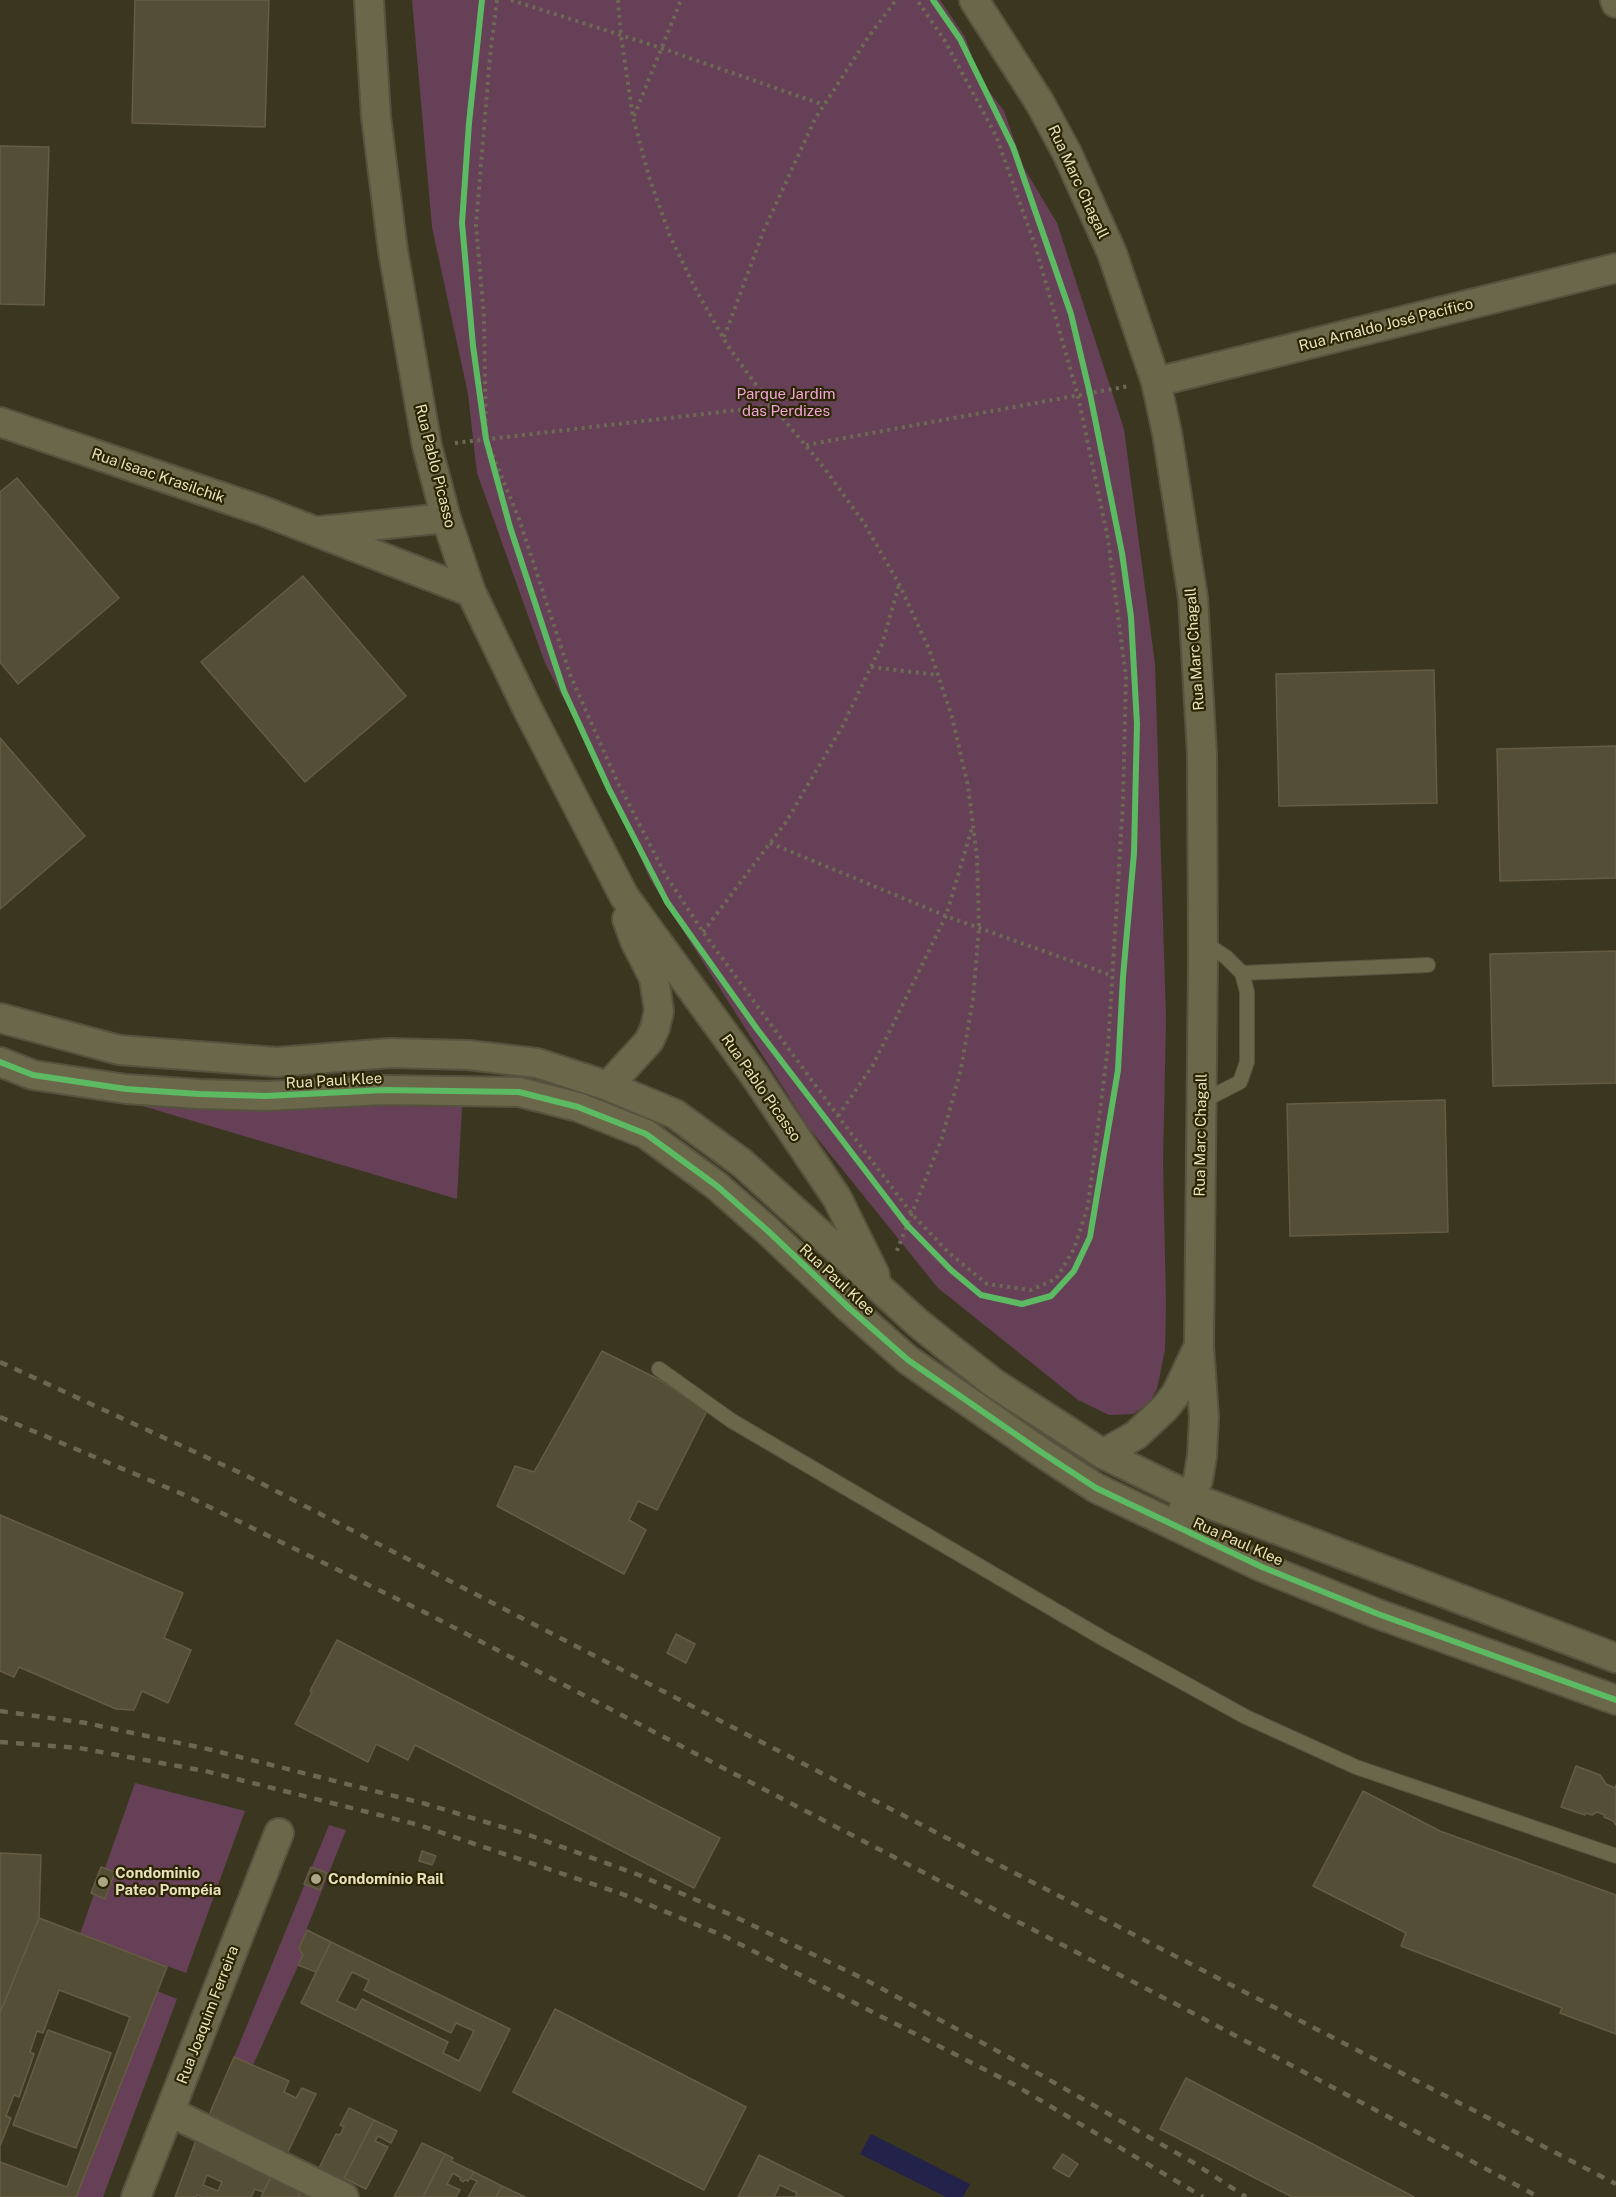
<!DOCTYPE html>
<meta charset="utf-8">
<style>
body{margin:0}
canvas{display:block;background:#3a3620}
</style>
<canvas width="1616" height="2197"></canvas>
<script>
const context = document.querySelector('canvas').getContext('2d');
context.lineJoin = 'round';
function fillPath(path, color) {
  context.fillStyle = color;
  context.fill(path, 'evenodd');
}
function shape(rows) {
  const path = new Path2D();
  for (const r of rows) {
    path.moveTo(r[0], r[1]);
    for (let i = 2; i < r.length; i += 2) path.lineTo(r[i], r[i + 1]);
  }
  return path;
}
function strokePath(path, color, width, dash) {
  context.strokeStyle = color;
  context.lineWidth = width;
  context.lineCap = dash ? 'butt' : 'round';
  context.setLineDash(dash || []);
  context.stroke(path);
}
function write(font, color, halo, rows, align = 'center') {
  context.font = font + ' "Public Sans",sans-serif';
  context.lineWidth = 4.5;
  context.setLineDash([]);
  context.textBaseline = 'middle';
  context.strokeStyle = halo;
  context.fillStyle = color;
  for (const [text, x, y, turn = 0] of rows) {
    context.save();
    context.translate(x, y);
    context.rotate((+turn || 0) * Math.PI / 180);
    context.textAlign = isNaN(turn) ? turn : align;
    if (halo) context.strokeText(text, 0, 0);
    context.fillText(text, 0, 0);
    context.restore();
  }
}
fillPath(shape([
 [412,0,940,0,965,37,980,79,1004,111,1024,168,1057,223,1124,429,1155,664,1166,1018,1163,1163,1166,1303,1165,1350,1157,1389,1149,1403,1133,1414,1109,1415,1078,1400,938,1288,809,1128,650,879,602,772,545,663,477,473,468,394,432,227],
 [122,1100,462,1107,457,1199],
 [135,1783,245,1811,186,1973,80,1934,94,1894,105,1898,115,1873,105,1868],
 [329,1825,346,1830,299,1948,303,1955,253,2065,234,2057],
 [157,1991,177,1999,103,2197,76,2197]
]), '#664056');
fillPath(shape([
 [871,2134,970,2184,963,2197,946,2197,860,2154]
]), '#22224a');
const building = shape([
 [135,0,269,0,265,127,132,123,135,0],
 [0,146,49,147,44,305,0,304,0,146],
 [17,478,119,598,18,684,0,662,0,492,17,478],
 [303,576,406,696,305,782,201,662,303,576],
 [1434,670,1437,803,1279,806,1276,674,1434,670],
 [0,738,85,836,0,909,0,738],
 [1616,746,1616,878,1500,881,1497,749,1616,746],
 [1616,951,1616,1083,1493,1086,1490,954,1616,951],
 [1445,1100,1448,1232,1290,1236,1287,1104,1445,1100],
 [602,1351,660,1380,707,1411,657,1510,638,1501,629,1520,646,1530,624,1574,497,1506,515,1466,534,1472,602,1351],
 [0,1515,183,1593,164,1638,191,1650,168,1703,142,1691,134,1710,116,1709,19,1667,14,1677,0,1671,0,1515],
 [676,1634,695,1644,686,1663,667,1653,676,1634],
 [337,1640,720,1838,694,1888,415,1745,408,1760,376,1744,368,1762,295,1724,312,1692,310,1691,337,1640],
 [1576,1766,1600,1775,1606,1784,1615,1788,1616,1785,1616,1825,1613,1821,1604,1817,1605,1815,1597,1812,1592,1815,1586,1813,1585,1815,1561,1807,1576,1766],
 [1363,1791,1440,1831,1616,1895,1616,2034,1560,2013,1562,2008,1401,1946,1406,1933,1313,1886,1363,1791],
 [422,1851,436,1856,432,1865,419,1861,422,1851],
 [0,1853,41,1855,39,1918,0,2013,0,1853],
 [101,1867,115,1872,105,1899,91,1893,101,1867],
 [311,1867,327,1873,320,1890,304,1884,311,1867],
 [39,1918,167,1967,76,2197,0,2197,0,2013,39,1918],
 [307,1930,331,1942,316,1972,298,1965,303,1955,299,1948,307,1930],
 [331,1942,510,2029,480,2091,301,2003,331,1942],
 [352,1972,369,1980,364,1990,451,2033,456,2023,474,2031,459,2061,443,2053,448,2042,362,1999,356,2010,337,2001,352,1972],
 [59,1990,130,2017,67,2187,0,2162,0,2146,11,2118,6,2116,14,2095,19,2097,34,2054,30,2052,37,2031,43,2033,59,1990],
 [555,2009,746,2107,704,2190,513,2092,555,2009],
 [48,2030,111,2053,76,2148,13,2125,48,2030],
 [234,2057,289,2081,284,2092,296,2098,302,2088,316,2094,284,2160,206,2122,234,2057],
 [1186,2078,1414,2197,1292,2197,1160,2129,1186,2078],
 [349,2108,374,2120,340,2186,316,2174,336,2134,340,2135,344,2127,340,2125,349,2108],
 [374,2120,397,2131,391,2143,378,2136,375,2141,388,2147,366,2189,344,2178,374,2120],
 [198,2135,274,2171,263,2192,255,2189,251,2197,202,2197,197,2195,196,2197,175,2197,198,2135],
 [207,2175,222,2182,218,2191,203,2185,207,2175],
 [422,2143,445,2154,423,2197,394,2197,422,2143],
 [445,2154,453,2158,451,2161,474,2172,468,2181,465,2180,463,2182,460,2180,461,2178,453,2173,447,2184,460,2190,456,2197,423,2197,445,2154],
 [1063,2154,1078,2164,1069,2177,1053,2168,1063,2154],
 [759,2155,844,2197,738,2197,759,2155],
 [474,2172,502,2186,496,2197,468,2197,477,2181,470,2178,474,2172],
 [272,2175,301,2189,298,2197,261,2197,272,2175],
 [780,2185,797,2193,795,2197,774,2197,780,2185],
 [502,2186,525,2197,496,2197,502,2186],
 [301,2189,318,2197,298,2197,301,2189]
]);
fillPath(building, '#544e37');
strokePath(building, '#655c43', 1.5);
const service = shape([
 [1242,973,1428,965],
 [1201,1102,1240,1082,1247,1062,1247,992,1242,973,1226,957,1203,942],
 [659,1369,732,1421,1104,1639,1246,1717,1356,1767,1616,1856]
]);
const minor = shape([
 [369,0,376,117,393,251,427,446,446,518,471,592,528,710,624,896,755,1076,837,1198,875,1275],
 [974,0,1040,103,1067,153,1112,253,1156,382,1167,433,1193,598,1202,754,1203,960,1199,1345,1204,1417,1202,1456,1198,1480,1182,1513],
 [1615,0,1616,3],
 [1156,382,1616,268],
 [0,422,263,511,471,592],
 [320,531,446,518],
 [0,1018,119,1050,277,1062,390,1053,468,1055,537,1063,608,1086,675,1114,742,1163,918,1323,949,1348,995,1384,1103,1454,1191,1497,1616,1658],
 [0,1062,33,1075,126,1089,199,1094,266,1096,384,1090,519,1092,578,1107,646,1134,717,1186,768,1231,849,1308,908,1360,1041,1452,1096,1488,1262,1567,1378,1614,1616,1700],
 [608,1086,649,1041,655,1028,659,1011,654,978,635,941,627,919],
 [1103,1454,1136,1435,1165,1408,1176,1394,1197,1350],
 [170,2112,344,2197],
 [136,2197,279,1833]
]);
strokePath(service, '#56523e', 16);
strokePath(minor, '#56523e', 32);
strokePath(shape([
 [497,0,490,56,476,225,484,317,486,439,519,519,571,677,617,781,665,874,703,932,838,1116,912,1214,948,1252,987,1284,1031,1290,1056,1279,1074,1249,1088,1206,1108,1047,1123,802,1126,677,1108,539,1078,396,1035,245,996,136,945,41,917,0],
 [511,0,661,48,824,105],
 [618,0,621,36,633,117,649,177,670,236,697,292,728,346,764,396,822,465,864,523,899,584,929,649,938,675,952,717,968,786,977,857,979,928,973,999,961,1069,942,1138,896,1253],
 [634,116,681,0],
 [724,337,764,230,815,119,867,39,896,0],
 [455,443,772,406],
 [806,445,1129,386],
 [871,667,938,675],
 [770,843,946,916,1113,976],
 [703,932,786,822,842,727,882,644,899,585],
 [838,1116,873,1065,946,916,972,828]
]), '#6d6954', 4, [3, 4.5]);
strokePath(service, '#6b674b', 14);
strokePath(minor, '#6b674b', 28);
strokePath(shape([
 [0,1362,247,1476,1616,2184],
 [0,1417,187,1496,430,1615,1189,2011,1539,2197],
 [0,1711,86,1723,212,1750,426,1804,529,1835,639,1875,729,1914,864,1979,1027,2067,1194,2163,1246,2197],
 [0,1742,79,1748,205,1771,419,1825,628,1896,724,1936,1013,2084,1203,2197]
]), '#6b6751', 4.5, [8, 8]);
strokePath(shape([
 [482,0,469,123,462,223,473,346,486,439,510,527,564,691,609,789,667,902,757,1029,907,1225,951,1270,981,1295,1022,1304,1051,1296,1074,1271,1090,1237,1118,1070,1123,977,1134,853,1137,724,1131,617,1122,553,1090,394,1071,314,1013,147,960,39,933,0],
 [0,1062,33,1075,126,1089,199,1094,266,1096,384,1090,519,1092,578,1107,646,1134,717,1186,768,1231,849,1308,908,1360,1041,1452,1096,1488,1262,1567,1378,1614,1616,1700]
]), '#5cba63', 6);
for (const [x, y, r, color] of [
 [316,1879,6,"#aca686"],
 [103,1882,6,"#aca686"]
]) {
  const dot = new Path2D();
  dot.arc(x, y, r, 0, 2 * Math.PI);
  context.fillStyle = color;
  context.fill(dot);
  strokePath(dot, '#2b2504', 2);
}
write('15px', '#e9e3bd', '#2b2504', [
 ["Rua Marc Chagall",1078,182,65],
 ["Rua Arnaldo José Pacífico",1386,325,-14],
 ["Rua Pablo Picasso",435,466,76],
 ["Rua Isaac Krasilchik",158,476,19],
 ["Rua Marc Chagall",1195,649,-94],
 ["Rua Paul Klee",334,1081,-3],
 ["Rua Pablo Picasso",761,1088,55],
 ["Rua Marc Chagall",1201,1135,-89],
 ["Rua Paul Klee",837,1280,43],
 ["Rua Paul Klee",1238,1542,24],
 ["Rua Joaquim Ferreira",208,2015,-69]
]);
write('15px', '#f3a5da', '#2b2504', [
 ["Parque Jardim",786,394],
 ["das Perdizes",786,411]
]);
write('bold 15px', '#e9e3bd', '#2b2504', [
 ["Condominio",115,1873],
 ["Pateo Pompéia",115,1890],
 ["Condomínio Rail",328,1879]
], 'left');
</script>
